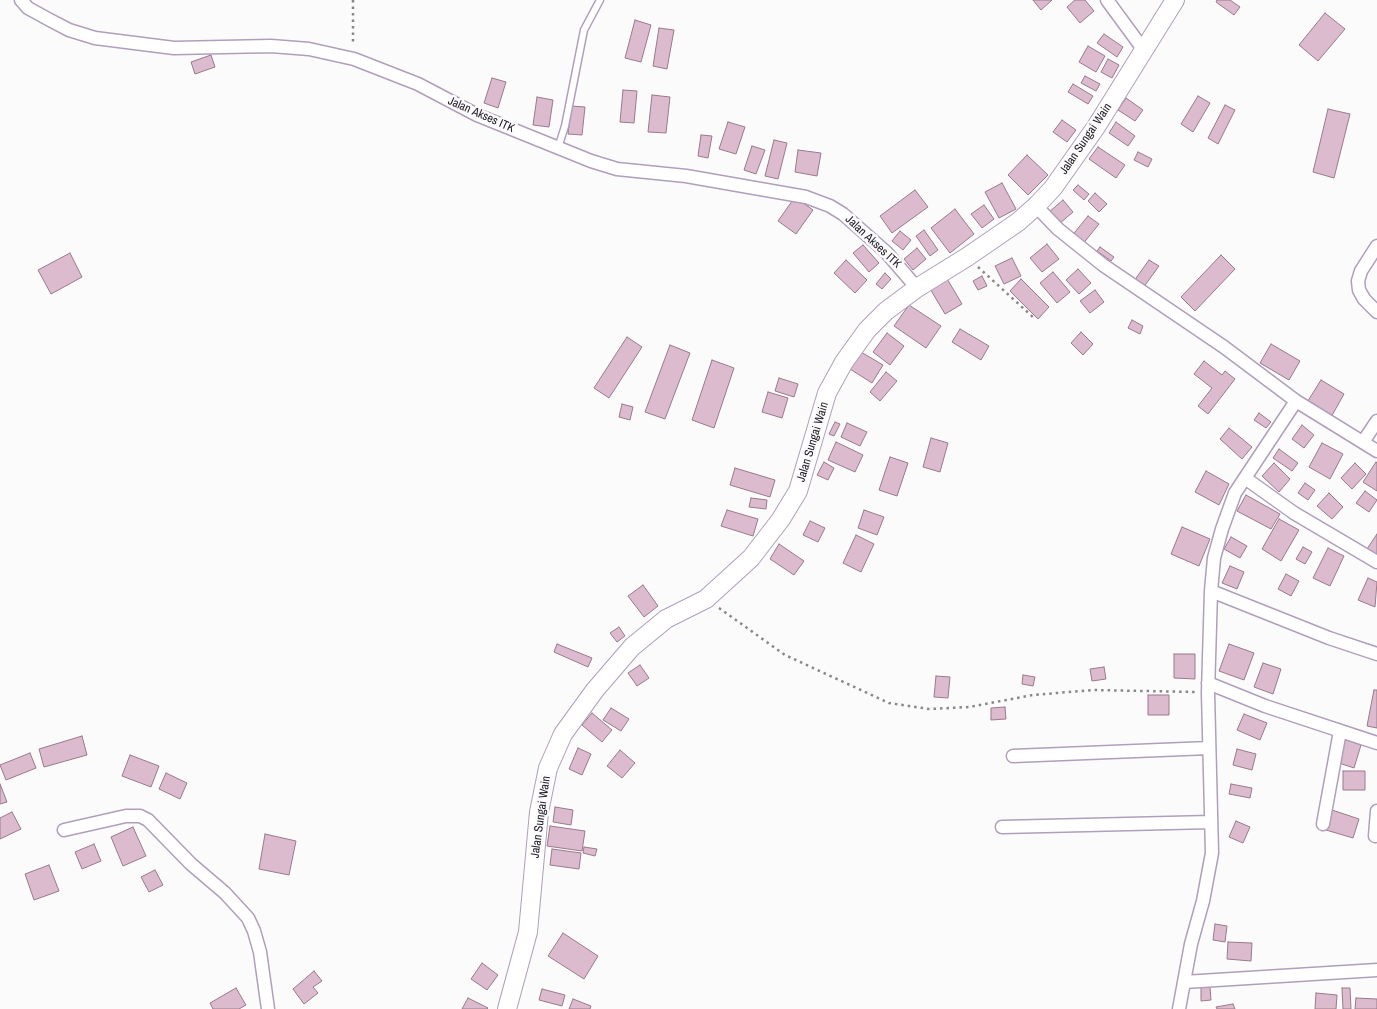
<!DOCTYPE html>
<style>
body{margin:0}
canvas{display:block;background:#fbfbfb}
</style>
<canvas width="1377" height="1009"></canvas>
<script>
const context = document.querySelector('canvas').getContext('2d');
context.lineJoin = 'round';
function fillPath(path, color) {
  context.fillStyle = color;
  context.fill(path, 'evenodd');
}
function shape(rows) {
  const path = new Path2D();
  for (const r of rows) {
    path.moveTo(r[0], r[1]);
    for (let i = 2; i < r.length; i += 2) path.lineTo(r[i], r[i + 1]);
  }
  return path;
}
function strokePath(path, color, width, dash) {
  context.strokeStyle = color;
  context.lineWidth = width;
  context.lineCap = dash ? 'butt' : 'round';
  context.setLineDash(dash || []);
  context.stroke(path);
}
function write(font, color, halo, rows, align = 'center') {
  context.font = font + ' "Archivo Narrow",sans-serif';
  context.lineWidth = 5;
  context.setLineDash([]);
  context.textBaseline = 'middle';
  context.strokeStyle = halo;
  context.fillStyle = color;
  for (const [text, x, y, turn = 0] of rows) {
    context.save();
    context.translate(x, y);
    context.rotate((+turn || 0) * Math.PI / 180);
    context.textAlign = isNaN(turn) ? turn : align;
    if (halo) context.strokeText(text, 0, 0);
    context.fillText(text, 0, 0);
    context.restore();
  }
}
const building = shape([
 [1033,0,1052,0,1041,10,1033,0],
 [1075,0,1085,0,1094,11,1080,23,1067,7,1075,0],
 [1217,0,1230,0,1240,7,1234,15,1216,2,1217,0],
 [1325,13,1345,29,1318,61,1299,45,1325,13],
 [635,20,651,25,641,62,625,58,635,20],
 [659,28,674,30,667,69,653,66,659,28],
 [1104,34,1123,47,1117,57,1097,43,1104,34],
 [1088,46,1105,56,1096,72,1079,62,1088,46],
 [211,55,215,67,195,74,191,62,211,55],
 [1108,59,1119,65,1112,78,1101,72,1108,59],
 [1085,76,1100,84,1096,91,1081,83,1085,76],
 [492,78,506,82,498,108,484,103,492,78],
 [1073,84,1093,96,1088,104,1068,92,1073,84],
 [623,90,637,91,634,123,620,122,623,90],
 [652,95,670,97,666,133,648,132,652,95],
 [1198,96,1210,103,1193,132,1181,124,1198,96],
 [537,97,553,100,549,127,533,125,537,97],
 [1126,98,1143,110,1135,121,1118,110,1126,98],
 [1225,105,1235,110,1218,144,1208,138,1225,105],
 [571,106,585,107,582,135,568,134,571,106],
 [1328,109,1350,114,1334,178,1313,172,1328,109],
 [1062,120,1076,130,1067,142,1053,132,1062,120],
 [728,122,745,127,736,154,719,149,728,122],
 [1116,122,1135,136,1128,146,1109,133,1116,122],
 [701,135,712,136,708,158,698,156,701,135],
 [774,140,787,143,778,179,765,176,774,140],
 [752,146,765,150,756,174,744,170,752,146],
 [1098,147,1125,165,1116,178,1089,159,1098,147],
 [798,150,821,153,817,176,795,172,798,150],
 [1138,152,1152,159,1148,167,1134,160,1138,152],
 [1027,155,1048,175,1028,195,1008,175,1027,155],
 [1002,183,1016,209,999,218,985,192,1002,183],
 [1078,185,1089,194,1084,200,1073,190,1078,185],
 [915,190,928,207,892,233,880,216,915,190],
 [1095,193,1107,204,1099,212,1088,201,1095,193],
 [795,197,813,210,796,234,778,221,795,197],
 [1063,200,1073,212,1059,224,1049,212,1063,200],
 [984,205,994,219,982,228,971,214,984,205],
 [955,209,974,234,950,253,931,228,955,209],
 [1088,216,1099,224,1082,245,1071,237,1088,216],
 [924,230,938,250,930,256,916,236,924,230],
 [900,231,911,240,903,250,892,241,900,231],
 [1047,244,1059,259,1042,272,1030,258,1047,244],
 [863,245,879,263,869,272,853,253,863,245],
 [1100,247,1114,257,1111,261,1097,251,1100,247],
 [917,248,926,259,913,270,904,259,917,248],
 [70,253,82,277,51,294,38,270,70,253],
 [1221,255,1235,269,1195,311,1181,297,1221,255],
 [1012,258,1021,276,1004,284,995,266,1012,258],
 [846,260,867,280,855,293,834,273,846,260],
 [1149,260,1159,266,1143,288,1134,281,1149,260],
 [1078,269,1091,283,1079,294,1066,280,1078,269],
 [1053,272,1070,292,1057,303,1040,283,1053,272],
 [885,273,891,279,882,289,876,284,885,273],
 [982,276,987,286,978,290,973,281,982,276],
 [946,277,962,304,945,314,929,287,946,277],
 [1021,279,1049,307,1038,319,1010,291,1021,279],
 [1095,290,1104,302,1090,313,1080,301,1095,290],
 [909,305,941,326,926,348,894,326,909,305],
 [1132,320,1143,326,1140,334,1128,328,1132,320],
 [960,329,989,346,981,360,952,342,960,329],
 [1081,332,1093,344,1083,355,1071,343,1081,332],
 [887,333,904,346,890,365,873,352,887,333],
 [627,337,642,347,609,398,594,388,627,337],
 [1271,344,1300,361,1289,380,1260,363,1271,344],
 [670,345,690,353,665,419,645,412,670,345],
 [861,352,883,365,872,383,850,369,861,352],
 [712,360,734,368,714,428,692,420,712,360],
 [1204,361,1222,375,1225,371,1235,379,1208,414,1198,406,1212,388,1194,374,1204,361],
 [886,372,897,381,880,401,870,392,886,372],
 [779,378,798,384,794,397,775,391,779,378],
 [1321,380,1344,394,1330,419,1306,404,1321,380],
 [768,392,788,398,782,418,762,412,768,392],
 [622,404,633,407,630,420,619,417,622,404],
 [1259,413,1271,422,1266,428,1254,420,1259,413],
 [835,422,840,424,834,436,829,434,835,422],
 [847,423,867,432,860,446,841,437,847,423],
 [1302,425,1314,435,1304,448,1292,439,1302,425],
 [1229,428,1252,447,1242,459,1220,439,1229,428],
 [931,438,948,443,940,472,923,467,931,438],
 [836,442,863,455,855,472,828,460,836,442],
 [1322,443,1343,454,1330,479,1309,467,1322,443],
 [1279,449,1298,463,1292,471,1273,458,1279,449],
 [890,457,908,463,897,496,879,490,890,457],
 [824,462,834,468,828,480,817,475,824,462],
 [1376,462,1377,463,1377,491,1363,482,1376,462],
 [1274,463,1290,479,1279,492,1262,476,1274,463],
 [1355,463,1366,474,1352,489,1341,478,1355,463],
 [735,468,775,480,770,497,730,485,735,468],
 [1206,471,1229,484,1219,505,1195,492,1206,471],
 [1305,483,1315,490,1308,500,1298,493,1305,483],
 [1365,491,1377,500,1369,512,1356,503,1365,491],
 [1329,493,1343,507,1332,519,1317,506,1329,493],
 [1246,495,1280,514,1271,529,1237,511,1246,495],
 [751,498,767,500,766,509,749,507,751,498],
 [727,510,758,519,753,536,721,526,727,510],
 [864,510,884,517,877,535,858,528,864,510],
 [1279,519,1299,530,1281,561,1262,549,1279,519],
 [810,521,825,528,818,542,803,535,810,521],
 [1182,527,1210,539,1199,566,1171,554,1182,527],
 [1377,534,1377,555,1367,549,1377,534],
 [856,535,874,544,861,572,843,563,856,535],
 [1231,537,1247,546,1240,558,1224,549,1231,537],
 [779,544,804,561,794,575,770,559,779,544],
 [1303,547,1312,552,1305,564,1296,559,1303,547],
 [1328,548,1344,556,1330,586,1313,578,1328,548],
 [1230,566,1244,572,1237,589,1222,583,1230,566],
 [1286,574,1299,581,1291,596,1278,589,1286,574],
 [1368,578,1377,582,1375,607,1358,600,1368,578],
 [643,585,658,606,644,617,628,596,643,585],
 [619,627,625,636,617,642,610,633,619,627],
 [557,644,592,658,588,667,554,652,557,644],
 [1229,644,1254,653,1244,680,1219,671,1229,644],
 [1174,654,1195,654,1195,679,1174,678,1174,654],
 [1263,663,1281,669,1273,694,1254,687,1263,663],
 [640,665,649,678,637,686,628,673,640,665],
 [1104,667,1106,679,1092,681,1090,669,1104,667],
 [1023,675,1035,677,1033,686,1022,684,1023,675],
 [936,676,950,677,948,698,934,697,936,676],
 [1374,690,1377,690,1377,728,1367,726,1374,690],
 [1148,695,1169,695,1169,715,1148,715,1148,695],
 [1005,707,1006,719,991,720,991,708,1005,707],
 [611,708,629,719,621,731,603,720,611,708],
 [592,713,612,730,602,742,582,725,592,713],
 [1244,714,1267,723,1260,740,1237,730,1244,714],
 [82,736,87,755,44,767,39,749,82,736],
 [1343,739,1361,745,1354,768,1336,762,1343,739],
 [578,748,591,754,582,775,569,769,578,748],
 [1237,749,1256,754,1252,770,1233,765,1237,749],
 [620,750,635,763,622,778,607,766,620,750],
 [30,753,36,768,6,780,0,765,30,753],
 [130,755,159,766,151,787,122,776,130,755],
 [1343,771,1365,771,1365,790,1343,790,1343,771],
 [166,773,187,783,180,799,159,789,166,773],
 [0,784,7,802,0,804,0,784],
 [1231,784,1252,788,1250,798,1229,794,1231,784],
 [555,807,573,810,571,825,553,822,555,807],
 [1332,810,1359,819,1353,838,1326,830,1332,810],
 [12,812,21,829,0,839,0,818,12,812],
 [1236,821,1250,827,1243,843,1229,837,1236,821],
 [550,826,585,831,582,851,547,846,550,826],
 [133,827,146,856,123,866,111,837,133,827],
 [265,834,296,841,289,875,259,869,265,834],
 [94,844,101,861,82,869,75,852,94,844],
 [584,847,597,849,595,856,583,853,584,847],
 [552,849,581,853,579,869,550,865,552,849],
 [49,865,59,891,34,900,25,874,49,865],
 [155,870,163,885,149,892,141,877,155,870],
 [1215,924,1227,926,1225,942,1213,940,1215,924],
 [563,933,598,956,584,979,548,956,563,933],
 [1228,942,1252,943,1251,961,1227,959,1228,942],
 [482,963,498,975,487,990,471,979,482,963],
 [314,971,322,981,313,987,318,993,304,1004,293,989,314,971],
 [1201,987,1210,987,1211,1000,1201,1001,1201,987],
 [236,988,246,1005,239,1009,213,1009,210,1003,236,988],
 [1342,988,1350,988,1351,1009,1343,1009,1342,988],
 [542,989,565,995,562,1006,539,1000,542,989],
 [1316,993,1337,995,1336,1009,1315,1009,1316,993],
 [468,998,488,1008,487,1009,462,1009,468,998],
 [1356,998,1377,999,1377,1009,1355,1009,1356,998],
 [573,999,591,1006,590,1009,569,1009,573,999],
 [1233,1004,1235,1009,1217,1009,1216,1007,1233,1004]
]);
fillPath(building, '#ddbbce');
strokePath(building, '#997a8b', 1);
const lane = shape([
 [558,148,565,126,584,30,600,0]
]);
const street = shape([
 [21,0,28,8,48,19,69,30,95,38,174,48,271,46,309,49,354,59,418,84,477,115,591,161,617,169,686,176,806,197,830,206,843,214,886,252,917,288],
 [1107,0,1143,49],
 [1036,206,1058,229,1103,265,1224,347,1296,401,1235,493,1222,529,1214,558,1211,591,1208,693,1212,853,1203,901,1191,944,1179,1009],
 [1377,246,1361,271,1358,281,1359,290,1364,299,1377,312],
 [1296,401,1377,451],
 [1363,442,1377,421],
 [1245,478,1294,513,1377,562],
 [1211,591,1329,638,1377,654],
 [1208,683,1265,706,1377,743],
 [1013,756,1209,748],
 [1323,824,1340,731],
 [1002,827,1211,822],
 [64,830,126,816,140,816,148,820,191,864,225,893,248,918,254,931,260,952,268,1009],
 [1375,836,1377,811],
 [1184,982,1377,970]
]);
const secondary = shape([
 [507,1009,528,932,539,812,548,768,563,734,595,690,632,647,666,619,706,599,751,558,781,519,798,491,827,393,844,362,867,330,886,311,917,288,967,257,1018,222,1036,206,1053,188,1096,127,1175,0]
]);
strokePath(lane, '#af9fbc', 9);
strokePath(street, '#af9fbc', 15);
strokePath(secondary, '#af9fbc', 20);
strokePath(shape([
 [353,0,353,45],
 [978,267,1034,318],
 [719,608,785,655,889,703,929,709,969,707,1033,695,1093,690,1196,692]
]), '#89858b', 2.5, [2.5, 4]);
strokePath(lane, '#fff', 6);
strokePath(street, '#fff', 12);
strokePath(secondary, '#fff', 18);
write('12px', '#221b27', '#fbfbfb', [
 ["Jalan Akses ITK",481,115,24],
 ["Jalan Sungai Wain",1086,139,-56],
 ["Jalan Akses ITK",873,242,43],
 ["Jalan Sungai Wain",813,442,-73],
 ["Jalan Sungai Wain",541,817,-82]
]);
</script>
